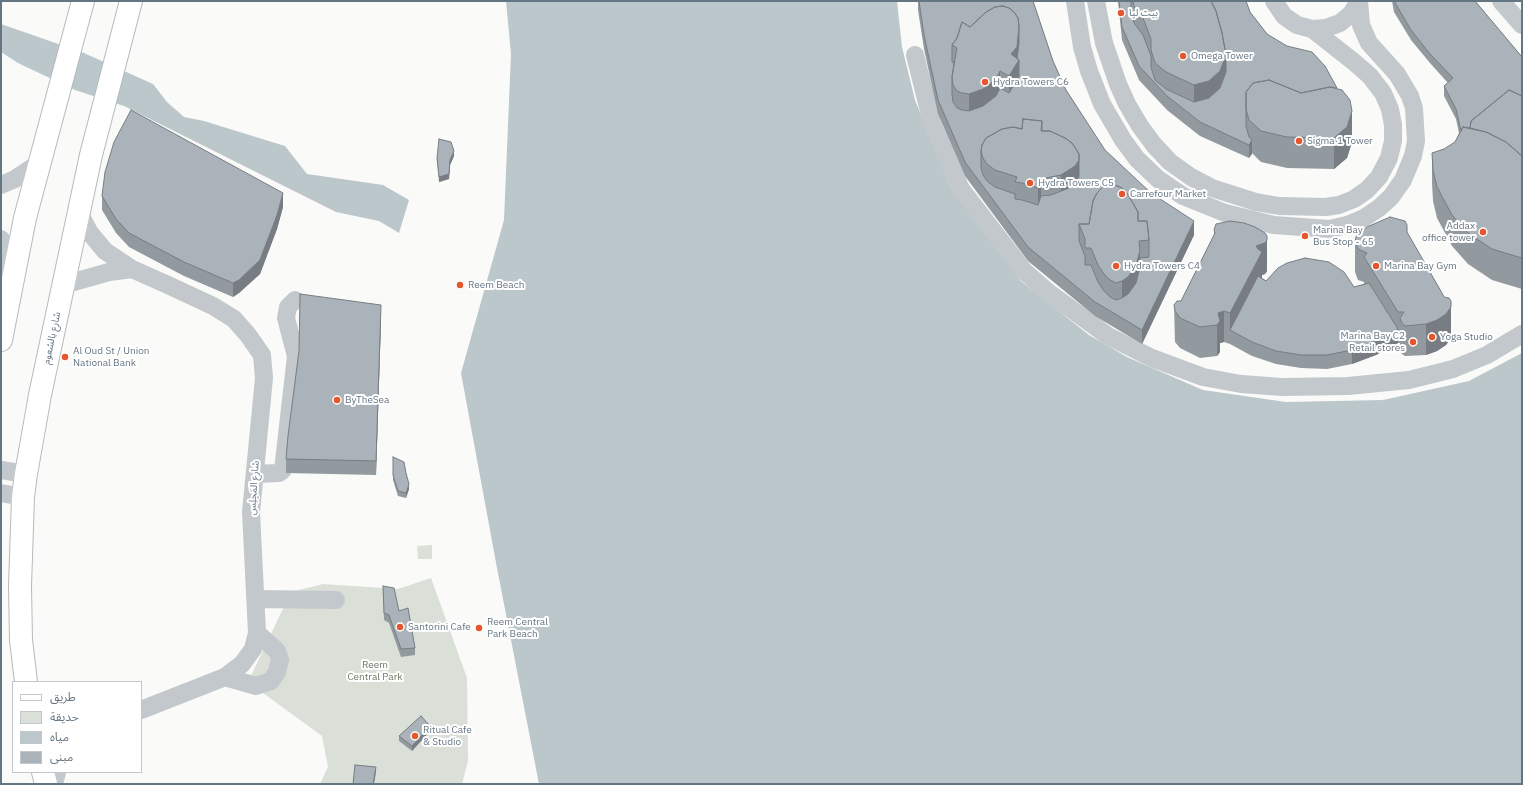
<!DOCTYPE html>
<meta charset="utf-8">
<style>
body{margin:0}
#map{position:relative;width:1523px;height:785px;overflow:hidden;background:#fafaf8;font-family:"IBM Plex Sans","Noto Sans Arabic",sans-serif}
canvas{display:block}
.frame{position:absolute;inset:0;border:2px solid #657683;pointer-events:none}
.legend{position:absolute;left:12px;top:681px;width:130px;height:92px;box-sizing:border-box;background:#fff;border:1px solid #c1c8cd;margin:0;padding:5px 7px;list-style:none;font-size:12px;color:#657683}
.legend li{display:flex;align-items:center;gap:8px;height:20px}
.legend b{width:20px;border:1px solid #c1c8cd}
</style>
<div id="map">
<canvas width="1523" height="785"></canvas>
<div class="frame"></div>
<ul class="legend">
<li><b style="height:5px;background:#fff"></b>طريق</li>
<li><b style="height:11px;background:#dadfd7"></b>حديقة</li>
<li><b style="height:11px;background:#bbc7cb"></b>مياه</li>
<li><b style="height:11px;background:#aab3b9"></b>مبنى</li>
</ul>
</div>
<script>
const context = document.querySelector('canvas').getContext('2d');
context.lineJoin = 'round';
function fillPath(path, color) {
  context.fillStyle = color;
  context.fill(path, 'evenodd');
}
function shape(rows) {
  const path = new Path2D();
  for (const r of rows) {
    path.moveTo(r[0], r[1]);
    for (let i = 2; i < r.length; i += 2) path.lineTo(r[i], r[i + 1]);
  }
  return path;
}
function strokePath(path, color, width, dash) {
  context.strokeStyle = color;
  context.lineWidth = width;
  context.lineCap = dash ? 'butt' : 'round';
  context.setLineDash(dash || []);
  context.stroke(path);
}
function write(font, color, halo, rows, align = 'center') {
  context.font = font + ' "IBM Plex Sans","Noto Sans Arabic",sans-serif';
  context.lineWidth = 4;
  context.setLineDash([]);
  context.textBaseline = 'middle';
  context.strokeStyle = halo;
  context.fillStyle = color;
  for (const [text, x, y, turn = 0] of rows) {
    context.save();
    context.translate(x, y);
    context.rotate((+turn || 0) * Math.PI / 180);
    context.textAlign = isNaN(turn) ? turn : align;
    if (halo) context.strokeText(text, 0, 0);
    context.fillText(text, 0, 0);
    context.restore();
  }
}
fillPath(shape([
 [432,545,432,559,418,559,417,546],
 [431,578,467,678,468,761,462,784,320,784,328,767,322,736,248,682,291,592,323,584,398,589]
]), '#dadfd7');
fillPath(shape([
 [506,1,897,1,902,47,915,100,951,188,1021,281,1089,335,1127,357,1203,390,1286,402,1383,400,1469,381,1522,353,1522,784,539,784,497,568,461,373,504,220,511,54],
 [1,24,84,53,153,84,167,102,184,117,204,121,285,146,307,174,383,185,409,200,399,233,379,221,336,212,124,106,75,90,18,63,1,52]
]), '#bbc7cb');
const major = shape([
 [1,340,25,218,83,1],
 [26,682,21,640,20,586,23,497,26,474,40,395,91,155,131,1],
 [43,772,46,784]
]);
strokePath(major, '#b5babe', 24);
strokePath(shape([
 [1075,1,1082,47,1089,71,1102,104,1123,140,1137,159,1158,179,1183,196,1225,213,1274,225,1329,229,1347,225,1364,218,1379,208,1391,197,1403,180,1413,156,1416,141,1414,108,1410,96,1397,74,1369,43,1361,25,1359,1],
 [1096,1,1104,43,1118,84,1127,104,1140,126,1154,145,1170,162,1191,177,1212,188,1256,202,1279,206,1326,207,1339,205,1354,199,1367,190,1379,177,1389,158,1393,141,1393,125,1390,109,1383,93,1370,76,1354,62,1312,29],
 [1274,1,1284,16,1297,25,1312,29,1326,28,1340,23,1351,14,1359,1],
 [1501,1,1522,25],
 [915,55,932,123,961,189,1024,271,1048,292,1108,336,1152,358,1203,377,1241,384,1282,387,1348,386,1409,380,1453,369,1487,355,1522,334],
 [1,185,15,179,39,163],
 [79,210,84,222,90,233,105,251,132,269,168,285,213,306,234,319,248,335,262,355,264,378,251,512,257,633,253,649,242,664,225,677,141,710],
 [1,239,9,254,10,275],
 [63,285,109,272,132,269],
 [1,470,26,474],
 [255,474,279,473,283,470,296,356,286,318,288,307,295,300],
 [1,493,23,497],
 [256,599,336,600],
 [225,677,256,686,271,681,277,672,280,660,277,651,257,633],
 [54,784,57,772]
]), '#c3c8cc', 18);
strokePath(major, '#fff', 22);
fillPath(shape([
 [918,1,1033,1,1053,61,1066,90,1105,150,1194,235,1142,344,1095,316,1028,261,965,176,938,114,924,49,918,10],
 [1118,1,1246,1,1250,12,1352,142,1347,158,1334,169,1287,168,1261,162,1252,153,1249,158,1200,136,1167,110,1139,80,1122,40],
 [1392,1,1475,1,1522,57,1522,289,1492,280,1468,264,1452,246,1437,218,1433,201,1432,183,1432,153,1444,149,1455,142,1459,133,1456,119,1444,96,1444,86,1448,83,1430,63,1411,40,1394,12],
 [454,156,450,165,449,179,439,182,437,158],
 [102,196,283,207,277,229,260,274,239,293,233,297,184,276,129,247,116,233,102,210],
 [1214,230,1267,271,1265,274,1262,275,1262,278,1266,281,1354,287,1364,284,1364,282,1358,280,1355,272,1355,241,1407,232,1451,338,1446,345,1437,351,1426,355,1405,356,1402,354,1400,349,1400,343,1398,343,1376,355,1352,364,1327,369,1301,368,1276,364,1252,356,1230,344,1224,342,1220,343,1220,352,1217,356,1200,358,1180,348,1175,342,1174,305,1181,301,1214,235],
 [381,319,376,475,286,473,286,459],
 [393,457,406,473,409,489,406,498,398,496,393,480],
 [383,586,399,611,415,648,415,655,401,657,389,623,384,620],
 [430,731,412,751,399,741,399,736]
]), '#929a9f');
fillPath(shape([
 [1019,26,1019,91,1009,107,1009,76,1011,54],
 [1226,55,1226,86,1194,116,1194,85],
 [1000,71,1000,102,969,124,969,94],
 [1352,111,1352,142,1347,158,1334,169,1334,138],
 [1252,140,1252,154,1249,158,1249,145],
 [454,151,454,156,450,165,449,179,439,182,439,177,450,160],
 [1079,160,1079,190,1061,206,1061,175],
 [1041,179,1041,210,1038,219,1038,188],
 [283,193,283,207,277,229,260,274,239,293,233,297,233,283],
 [1194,221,1194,235,1142,344,1142,330],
 [1267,236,1267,271,1265,274,1262,275,1262,282,1230,330,1230,344,1230,313,1256,246],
 [1140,250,1140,281,1122,312,1122,281],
 [1451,301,1451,338,1446,345,1437,351,1426,355,1426,324],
 [381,305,381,319,376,475,376,461],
 [1224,311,1224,342,1220,343,1220,352,1217,356,1217,325,1218,313],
 [1398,329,1398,343,1376,355,1352,364,1352,350],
 [409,484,409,489,406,498,406,493],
 [430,726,430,731,412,751,412,746],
 [376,767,376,772,374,784,373,784]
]), '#777d82');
const building = shape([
 [919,1,1033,1,1053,61,1066,90,1105,150,1151,193,1194,221,1142,330,1095,302,1028,247,965,162,938,100,924,35,919,1],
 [1003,6,1009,8,1014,12,1018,18,1019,26,1019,43,1017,59,1019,60,1019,77,1009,93,1000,88,996,96,983,106,969,111,962,110,957,108,953,102,952,94,952,77,954,63,952,62,952,45,957,38,962,22,970,27,986,12,995,7,1003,6],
 [1023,119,1042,121,1042,131,1050,131,1065,138,1072,143,1079,154,1079,177,1075,183,1069,188,1051,195,1041,196,1038,205,1022,200,1015,199,1015,194,995,187,987,181,983,175,981,168,981,151,982,145,986,138,1002,129,1013,127,1022,129,1023,119],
 [1108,185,1115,185,1122,188,1127,193,1138,212,1138,221,1147,221,1149,240,1149,257,1140,258,1140,267,1136,283,1128,294,1122,298,1116,300,1110,297,1104,291,1098,282,1091,265,1085,265,1085,256,1079,241,1079,224,1089,224,1093,201,1097,193,1103,187,1108,185],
 [1119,1,1131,1,1131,9,1134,23,1143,35,1151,56,1151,67,1155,80,1166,89,1194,102,1209,98,1220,88,1226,72,1226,55,1222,33,1216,11,1211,1,1246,1,1250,12,1267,34,1287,46,1312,52,1325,66,1337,88,1330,87,1301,93,1269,80,1253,83,1246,92,1246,126,1249,137,1252,140,1249,145,1200,122,1167,96,1139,66,1122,27,1119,1],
 [1133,1,1211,1,1216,11,1222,33,1226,55,1220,71,1209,81,1194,85,1166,72,1155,63,1151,50,1151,39,1143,18,1134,6,1133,1],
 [1394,1,1475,1,1522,57,1522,96,1509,90,1471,121,1470,128,1463,127,1461,131,1456,109,1444,86,1453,78,1430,54,1411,30,1394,1],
 [1003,6,1009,8,1014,12,1018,18,1019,26,1017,47,1011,54,1019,60,1009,76,1000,71,996,79,983,89,969,94,962,93,957,91,953,85,952,77,957,48,952,45,957,38,962,22,970,27,986,12,995,7,1003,6],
 [1269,80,1301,93,1330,87,1342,90,1350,100,1352,111,1347,127,1334,138,1287,137,1261,131,1249,120,1246,109,1246,92,1253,83,1269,80],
 [1509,90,1522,96,1522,156,1506,142,1486,132,1470,128,1471,121,1509,90],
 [131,110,283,193,277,215,260,260,239,280,233,283,184,262,129,233,116,219,102,196,105,172,114,142,131,110],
 [1023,119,1042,121,1041,131,1050,131,1065,138,1072,143,1079,154,1079,160,1075,166,1061,175,1041,179,1038,188,1022,183,1015,182,1017,177,995,170,987,164,983,158,981,151,982,145,986,138,1002,129,1013,127,1022,129,1023,119],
 [1463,127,1467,128,1486,132,1506,142,1522,156,1522,258,1492,249,1468,233,1452,215,1437,187,1433,170,1432,153,1444,149,1455,142,1463,127],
 [439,139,451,142,454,151,450,160,449,174,439,177,437,158,439,139],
 [1108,185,1115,185,1122,188,1127,193,1138,212,1138,221,1147,221,1149,240,1139,241,1140,250,1136,266,1128,277,1122,281,1116,283,1110,280,1104,274,1098,265,1091,248,1085,248,1085,239,1079,224,1089,224,1093,201,1097,193,1103,187,1108,185],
 [1390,217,1405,221,1407,225,1407,232,1442,293,1444,297,1449,298,1451,301,1451,307,1446,314,1437,320,1426,324,1405,326,1402,323,1400,318,1404,312,1398,312,1364,257,1367,253,1358,249,1355,241,1356,237,1359,233,1367,227,1390,217],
 [1230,221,1244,223,1255,227,1265,233,1267,236,1267,240,1265,243,1256,246,1258,249,1262,252,1230,313,1224,311,1218,313,1220,321,1217,325,1200,327,1180,318,1175,311,1174,305,1177,301,1181,301,1215,233,1214,230,1216,224,1230,221],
 [1305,258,1329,262,1344,272,1354,287,1369,283,1398,329,1376,341,1352,350,1327,355,1301,355,1276,351,1252,342,1230,330,1258,276,1266,281,1278,268,1287,263,1305,258],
 [300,294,381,305,376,461,286,459,288,436,299,351,300,294],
 [393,457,404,462,406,473,409,484,406,493,398,491,393,475,393,457],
 [383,586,394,588,399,611,408,608,415,648,401,649,389,615,384,613,383,586],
 [421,716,430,726,412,746,399,736,421,716],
 [355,765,376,767,373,784,353,784,355,765]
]);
fillPath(building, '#aab3b9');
strokePath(building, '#777d82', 1);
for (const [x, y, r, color] of [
 [1121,13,4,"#e4572e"],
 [1183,56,4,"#e4572e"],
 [985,82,4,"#e4572e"],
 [1299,141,4,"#e4572e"],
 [1030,183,4,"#e4572e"],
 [1122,194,4,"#e4572e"],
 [1483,232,4,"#e4572e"],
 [1305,236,4,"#e4572e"],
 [1116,266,4,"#e4572e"],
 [1376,266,4,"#e4572e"],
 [460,285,4,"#e4572e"],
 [1432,337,4,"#e4572e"],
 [1413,342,4,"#e4572e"],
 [65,357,4,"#e4572e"],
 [337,400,4,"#e4572e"],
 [400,627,4,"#e4572e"],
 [479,628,4,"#e4572e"],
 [415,736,4,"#e4572e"]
]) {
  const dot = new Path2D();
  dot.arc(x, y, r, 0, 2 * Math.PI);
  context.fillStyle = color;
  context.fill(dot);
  strokePath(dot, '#fff', 1.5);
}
write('10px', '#657683', '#fff', [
 ["بيت ليا",1129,13],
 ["Omega Tower",1191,56],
 ["Hydra Towers C6",993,82],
 ["Sigma 1 Tower",1307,141],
 ["Hydra Towers C5",1038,183],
 ["Carrefour Market",1130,194],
 ["Addax",1475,226,"right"],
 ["office tower",1475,238,"right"],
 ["Marina Bay",1313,230],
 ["Bus Stop - 65",1313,242],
 ["Hydra Towers C4",1124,266],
 ["Marina Bay Gym",1384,266],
 ["Reem Beach",468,285],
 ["Marina Bay C2",1405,336,"right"],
 ["Retail stores",1405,348,"right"],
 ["Yoga Studio",1440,337],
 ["Al Oud St / Union",73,351],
 ["National Bank",73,363],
 ["ByTheSea",345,400],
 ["Reem Central",487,622],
 ["Park Beach",487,634],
 ["Santorini Cafe",408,627],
 ["Ritual Cafe",423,730],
 ["& Studio",423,742]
], 'left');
write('10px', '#657683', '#fff', [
 ["شارع بالشعوم",52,338,-78],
 ["شارع المَجلِس",254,488,-86]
]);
write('10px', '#687a64', '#fff', [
 ["Reem",375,665],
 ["Central Park",375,677]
]);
</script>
